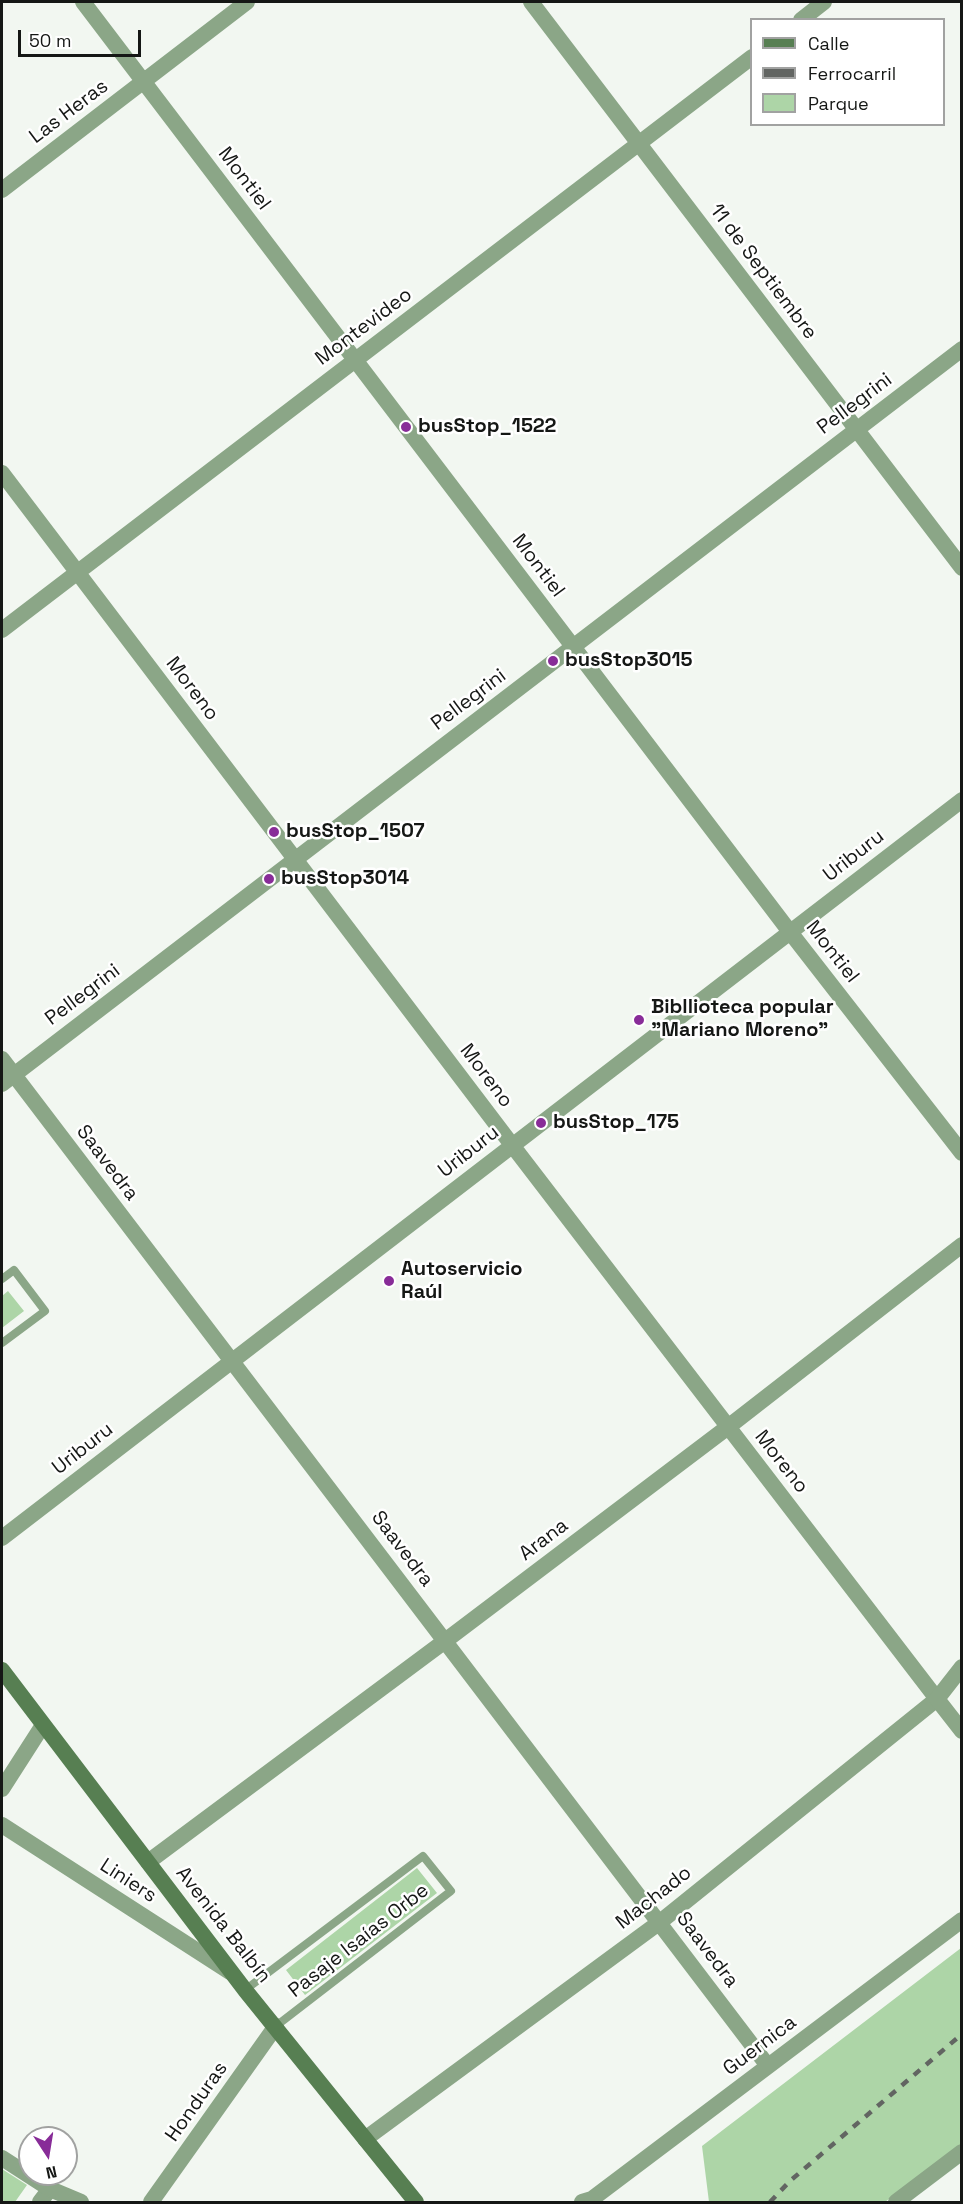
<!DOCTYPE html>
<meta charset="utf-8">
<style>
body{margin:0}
#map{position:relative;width:963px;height:2204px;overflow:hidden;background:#f2f7f1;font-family:"Space Grotesk",sans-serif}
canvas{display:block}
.frame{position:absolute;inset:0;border:3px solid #151715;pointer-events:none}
.legend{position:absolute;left:750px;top:18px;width:195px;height:108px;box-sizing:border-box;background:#fff;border:2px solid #a1a2a1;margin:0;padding:8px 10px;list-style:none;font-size:18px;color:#151715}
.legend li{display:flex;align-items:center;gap:12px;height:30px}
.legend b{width:30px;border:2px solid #a1a2a1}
.north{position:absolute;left:18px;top:2126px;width:60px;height:60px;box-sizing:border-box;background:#fff;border:2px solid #a1a2a1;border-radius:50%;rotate:168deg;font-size:16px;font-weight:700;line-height:24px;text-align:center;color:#151715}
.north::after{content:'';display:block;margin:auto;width:21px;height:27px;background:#882c98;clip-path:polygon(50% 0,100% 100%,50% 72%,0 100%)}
.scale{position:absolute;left:18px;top:30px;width:123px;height:27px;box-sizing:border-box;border:3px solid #151715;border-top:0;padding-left:8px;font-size:18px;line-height:21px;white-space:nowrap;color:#151715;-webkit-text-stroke:4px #fff;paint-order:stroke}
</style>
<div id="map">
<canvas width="963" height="2204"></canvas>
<div class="frame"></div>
<ul class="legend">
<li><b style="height:8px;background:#577f52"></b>Calle</li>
<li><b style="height:8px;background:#626562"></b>Ferrocarril</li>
<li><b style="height:16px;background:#add5a7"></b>Parque</li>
</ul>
<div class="north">N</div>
<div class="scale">50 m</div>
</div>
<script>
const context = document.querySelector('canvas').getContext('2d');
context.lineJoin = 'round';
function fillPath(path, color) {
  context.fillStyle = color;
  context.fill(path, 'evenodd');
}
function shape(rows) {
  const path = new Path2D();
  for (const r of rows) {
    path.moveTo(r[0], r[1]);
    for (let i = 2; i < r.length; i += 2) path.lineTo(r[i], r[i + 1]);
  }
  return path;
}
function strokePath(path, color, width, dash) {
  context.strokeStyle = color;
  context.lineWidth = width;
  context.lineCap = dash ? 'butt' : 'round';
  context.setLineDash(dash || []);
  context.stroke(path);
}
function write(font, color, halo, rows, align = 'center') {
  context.font = font + ' "Space Grotesk",sans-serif';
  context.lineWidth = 5;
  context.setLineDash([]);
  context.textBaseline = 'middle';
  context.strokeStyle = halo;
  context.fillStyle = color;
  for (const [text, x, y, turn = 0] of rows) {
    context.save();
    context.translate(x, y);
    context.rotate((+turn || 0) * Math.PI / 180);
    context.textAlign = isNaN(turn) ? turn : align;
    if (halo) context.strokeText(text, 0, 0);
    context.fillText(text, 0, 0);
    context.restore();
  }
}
fillPath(shape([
 [8,1291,24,1311,2,1328,2,1296],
 [417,1868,437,1893,305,1995,286,1970],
 [961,1948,961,2144,885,2202,709,2202,702,2146],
 [2,2169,27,2185,15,2202,2,2202]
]), '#add5a7');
strokePath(shape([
 [2,1279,14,1270,45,1311,2,1343],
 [245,1990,423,1856,451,1891,276,2026]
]), '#8ba687', 8);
strokePath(shape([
 [83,2,790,932,962,1153],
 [531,2,962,568],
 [801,20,824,2],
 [2,190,247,2],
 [2,473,512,1145,937,1699,660,1922,365,2139],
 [2,630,752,57],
 [2,1059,768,2066],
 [2,1084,962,349],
 [2,1538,962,800],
 [2,1825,230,1972],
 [148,1862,445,1641,728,1427,962,1245],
 [40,2202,50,2189],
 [582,2202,592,2199,962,1920]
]), '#8ba687', 16);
strokePath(shape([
 [962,1667,937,1699,962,1731],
 [2,1789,43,1725],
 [2,2158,50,2189,81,2202],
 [151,2202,276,2026],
 [896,2202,962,2152]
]), '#8ba687', 16);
strokePath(shape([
 [2,1670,245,1990,416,2202]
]), '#577f52', 16);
strokePath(shape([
 [770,2202,790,2181,962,2034]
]), '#626562', 4.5, [8, 8]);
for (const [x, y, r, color] of [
 [406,427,6,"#882c98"],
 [553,661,6,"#882c98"],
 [274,832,6,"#882c98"],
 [269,879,6,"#882c98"],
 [639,1020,6,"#882c98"],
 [541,1123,6,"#882c98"],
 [389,1281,6,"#882c98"]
]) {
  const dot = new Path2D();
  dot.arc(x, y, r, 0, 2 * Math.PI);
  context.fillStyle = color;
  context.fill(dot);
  strokePath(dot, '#fff', 2);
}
write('20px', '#151715', '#fff', [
 ["Las Heras",69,112,-37],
 ["Montiel",244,179,53],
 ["11 de Septiembre",763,272,53],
 ["Montevideo",364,327,-37],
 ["Pellegrini",855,404,-37],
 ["Montiel",538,566,53],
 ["Moreno",192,689,53],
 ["Pellegrini",469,700,-37],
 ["Uriburu",854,856,-38],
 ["Montiel",832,952,52],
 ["Pellegrini",83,995,-37],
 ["Moreno",486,1076,53],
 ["Uriburu",469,1152,-38],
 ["Saavedra",107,1163,53],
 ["Uriburu",83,1449,-38],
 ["Moreno",781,1462,52],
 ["Arana",544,1540,-37],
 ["Saavedra",402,1549,53],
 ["Liniers",128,1881,33],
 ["Machado",654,1898,-38],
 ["Avenida Balbín",223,1925,52],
 ["Pasaje Isaías Orbe",359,1941,-38],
 ["Saavedra",707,1950,53],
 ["Guernica",760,2046,-37],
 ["Honduras",197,2102,-55]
]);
write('bold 20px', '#151715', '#fff', [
 ["busStop_1522",418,427],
 ["busStop3015",565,661],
 ["busStop_1507",286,832],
 ["busStop3014",281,879],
 ["Bibllioteca popular",651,1008],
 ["\"Mariano Moreno\"",651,1031],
 ["busStop_175",553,1123],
 ["Autoservicio",401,1270],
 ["Raúl",401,1293]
], 'left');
</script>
